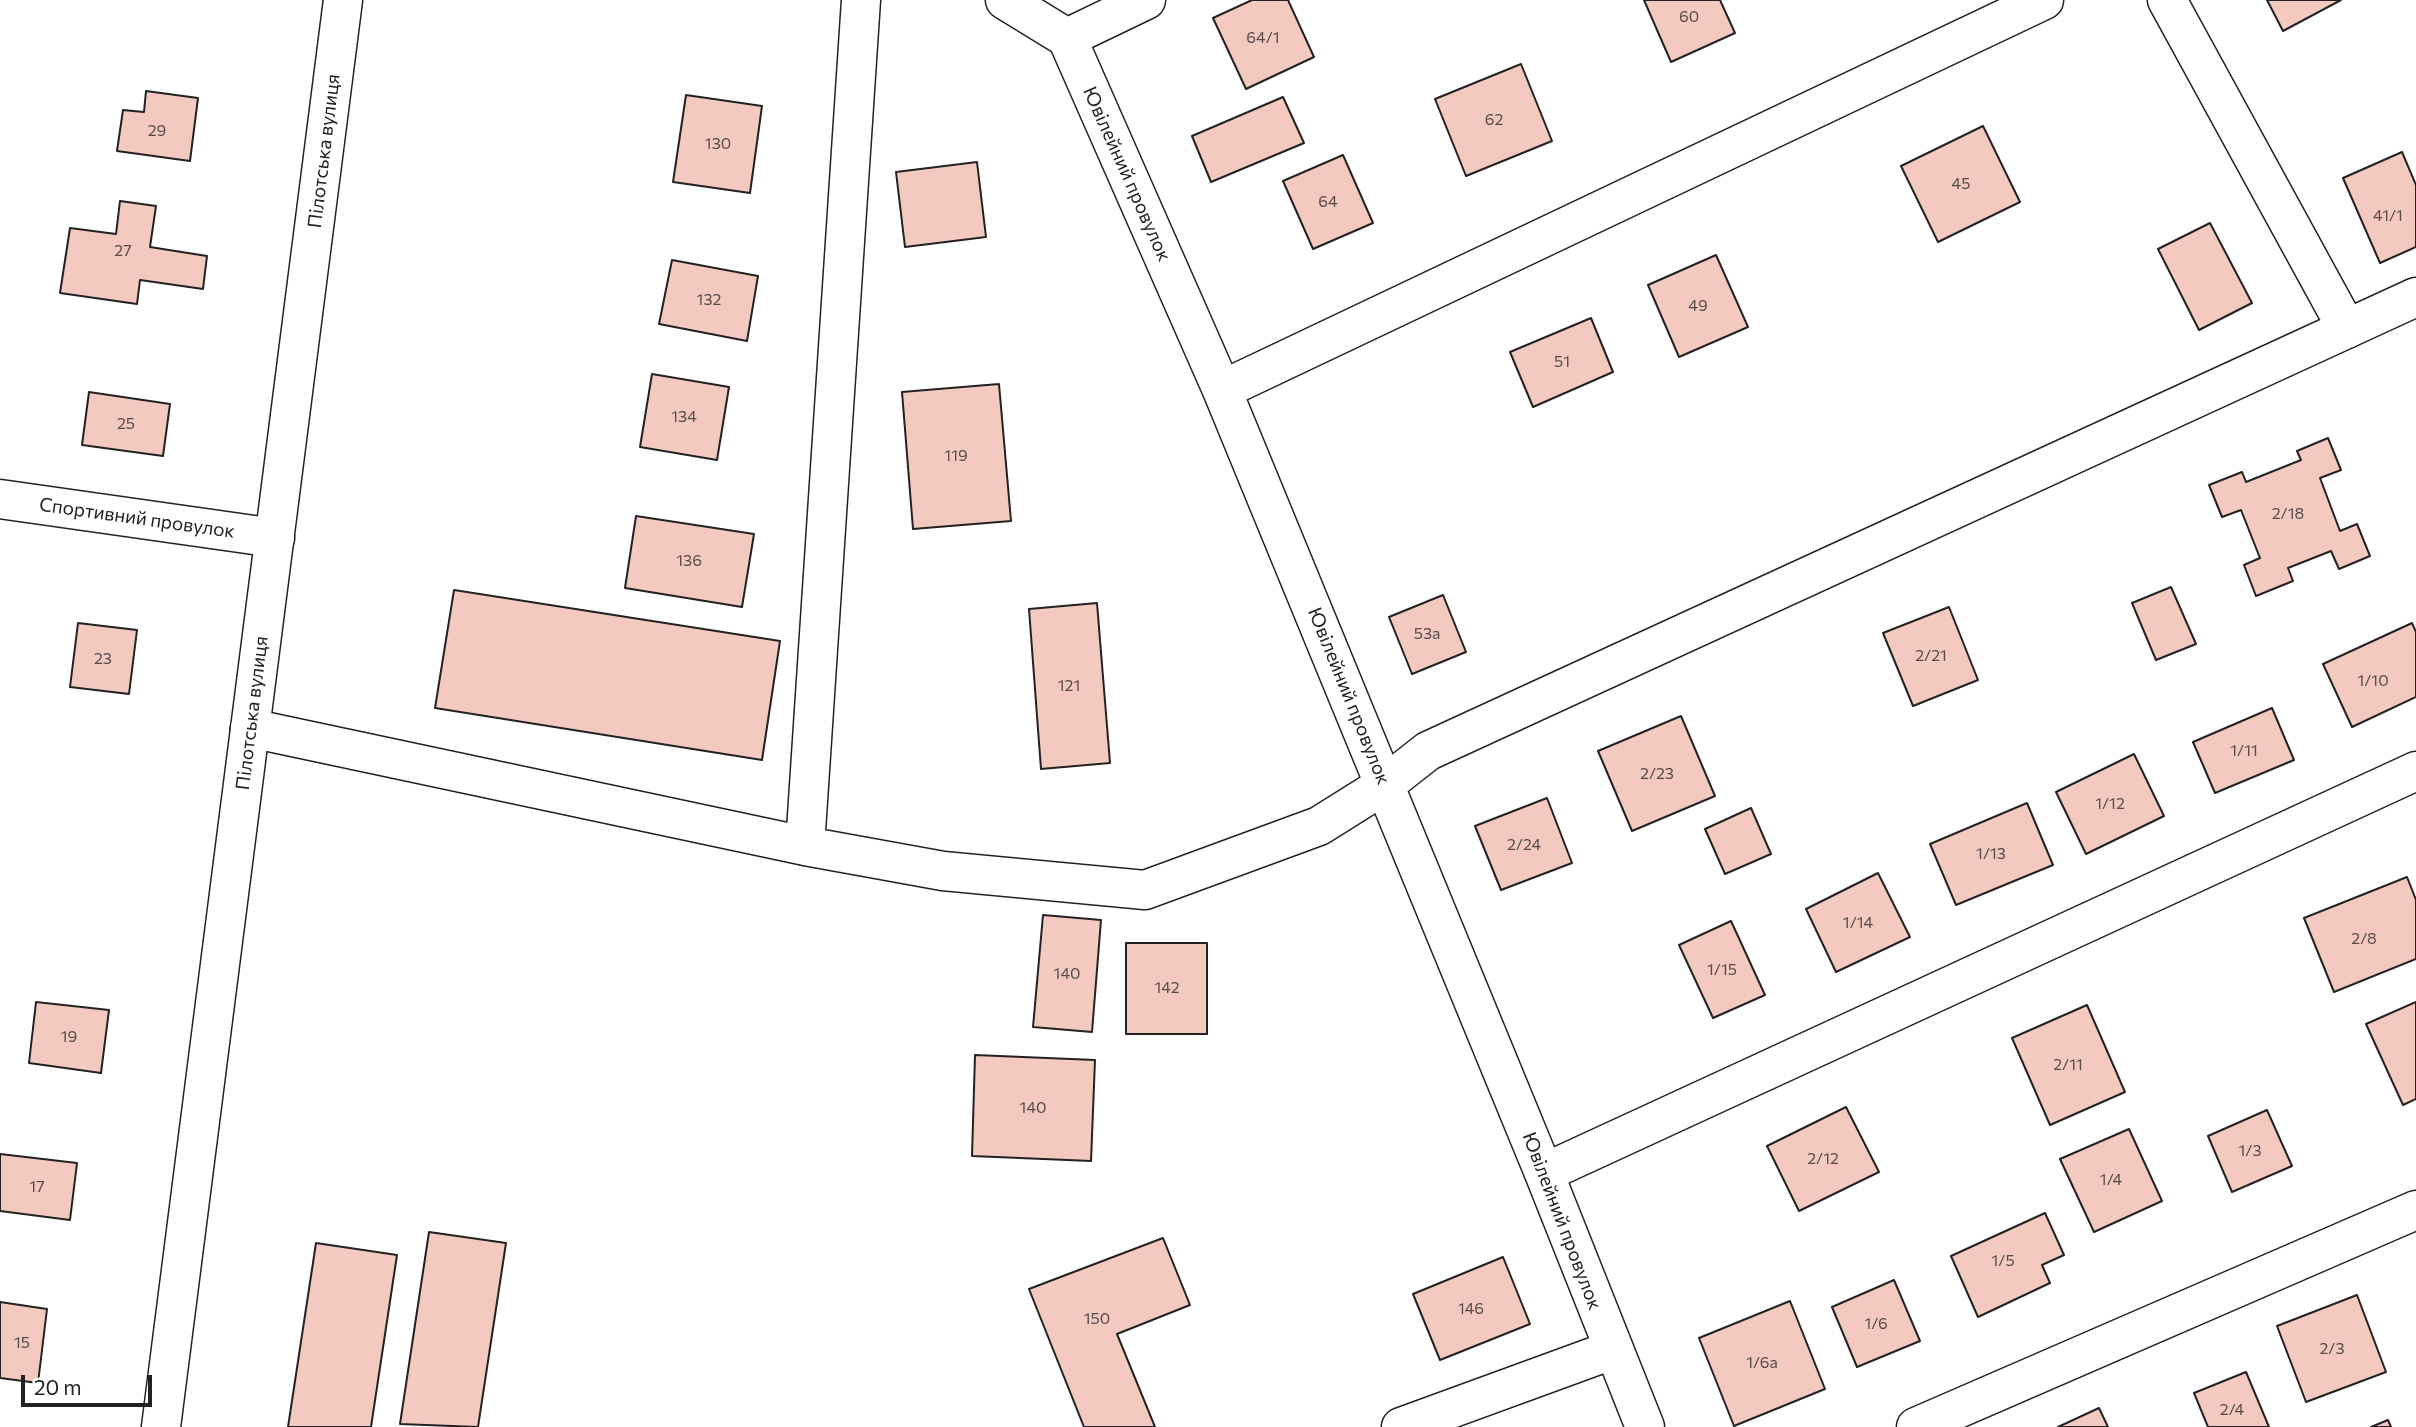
<!DOCTYPE html>
<meta charset="utf-8">
<style>
body{margin:0}
#map{position:relative;width:2416px;height:1427px;overflow:hidden;background:#fff;font-family:Commissioner,sans-serif}
canvas{display:block}
.scale{position:absolute;left:21px;top:1375px;width:131px;height:32px;box-sizing:border-box;border:4px solid #222;border-top:0;padding-left:9px;font-size:21px;line-height:24px;white-space:nowrap;color:#222;-webkit-text-stroke:5px #fff;paint-order:stroke}
</style>
<div id="map">
<canvas width="2416" height="1427"></canvas>
<div class="scale">20 m</div>
</div>
<script>
const context = document.querySelector('canvas').getContext('2d');
context.lineJoin = 'round';
function fillPath(path, color) {
  context.fillStyle = color;
  context.fill(path, 'evenodd');
}
function shape(rows) {
  const path = new Path2D();
  for (const r of rows) {
    path.moveTo(r[0], r[1]);
    for (let i = 2; i < r.length; i += 2) path.lineTo(r[i], r[i + 1]);
  }
  return path;
}
function strokePath(path, color, width, dash) {
  context.strokeStyle = color;
  context.lineWidth = width;
  context.lineCap = dash ? 'butt' : 'round';
  context.setLineDash(dash || []);
  context.stroke(path);
}
function write(font, color, halo, rows, align = 'center') {
  context.font = font + ' Commissioner,sans-serif';
  context.lineWidth = 5;
  context.setLineDash([]);
  context.textBaseline = 'middle';
  context.strokeStyle = halo;
  context.fillStyle = color;
  for (const [text, x, y, turn = 0] of rows) {
    context.save();
    context.translate(x, y);
    context.rotate((+turn || 0) * Math.PI / 180);
    context.textAlign = isNaN(turn) ? turn : align;
    if (halo) context.strokeText(text, 0, 0);
    context.fillText(text, 0, 0);
    context.restore();
  }
}
const building = shape([
 [1252,0,1288,0,1314,57,1246,89,1213,18,1252,0],
 [1644,0,1720,0,1735,33,1671,62,1644,0],
 [2267,0,2341,0,2283,31,2267,0],
 [1521,64,1552,141,1466,176,1435,99,1521,64],
 [146,91,198,98,190,161,117,151,123,110,144,112,146,91],
 [686,95,762,106,750,193,673,182,686,95],
 [1283,97,1304,143,1211,182,1192,136,1283,97],
 [1983,126,2020,202,1938,242,1901,166,1983,126],
 [2402,152,2416,185,2416,247,2380,263,2343,178,2402,152],
 [1343,155,1373,223,1313,249,1283,181,1343,155],
 [977,162,986,237,905,247,896,172,977,162],
 [120,201,156,206,150,247,207,256,203,289,140,280,137,304,60,293,70,228,116,234,120,201],
 [2210,223,2252,303,2199,330,2158,249,2210,223],
 [1716,255,1748,327,1679,357,1648,285,1716,255],
 [672,260,758,276,747,341,659,324,672,260],
 [1591,318,1613,372,1533,407,1510,352,1591,318],
 [652,374,729,387,717,460,640,447,652,374],
 [999,384,1011,521,913,529,902,392,999,384],
 [89,392,170,404,163,456,82,445,89,392],
 [2328,438,2341,470,2320,478,2340,531,2357,524,2370,556,2339,569,2331,551,2288,568,2293,581,2256,596,2244,565,2260,558,2241,510,2222,517,2209,485,2242,472,2246,482,2301,460,2297,451,2328,438],
 [636,516,754,534,742,607,625,588,636,516],
 [2171,587,2196,644,2156,660,2132,603,2171,587],
 [454,590,780,641,762,760,435,708,454,590],
 [1443,595,1466,652,1412,674,1389,617,1443,595],
 [1097,603,1110,763,1041,769,1029,609,1097,603],
 [1949,607,1978,680,1913,706,1883,633,1949,607],
 [78,623,137,630,129,694,70,687,78,623],
 [2412,623,2416,632,2416,697,2352,727,2323,664,2412,623],
 [2272,708,2294,760,2215,793,2193,742,2272,708],
 [1681,716,1715,796,1632,831,1598,751,1681,716],
 [2134,754,2164,816,2086,854,2056,792,2134,754],
 [1547,798,1572,863,1501,890,1475,826,1547,798],
 [2027,803,2053,865,1956,905,1930,844,2027,803],
 [1751,808,1771,854,1725,874,1705,829,1751,808],
 [1878,873,1910,937,1836,972,1806,909,1878,873],
 [2407,877,2416,900,2416,959,2334,992,2304,918,2407,877],
 [1043,915,1101,920,1092,1032,1033,1027,1043,915],
 [1731,921,1765,995,1713,1018,1679,945,1731,921],
 [1126,943,1207,943,1207,1034,1126,1034,1126,943],
 [36,1002,109,1010,101,1073,29,1063,36,1002],
 [2416,1002,2416,1099,2403,1105,2366,1024,2416,1002],
 [2087,1005,2125,1092,2050,1125,2012,1038,2087,1005],
 [975,1055,1095,1060,1091,1161,972,1156,975,1055],
 [1846,1107,1879,1172,1799,1211,1767,1146,1846,1107],
 [2267,1110,2292,1166,2232,1192,2208,1136,2267,1110],
 [2129,1129,2162,1201,2094,1232,2060,1159,2129,1129],
 [0,1154,77,1163,70,1220,0,1211,0,1154],
 [2045,1213,2064,1255,2042,1265,2050,1283,1978,1317,1951,1256,2045,1213],
 [429,1232,506,1243,478,1427,400,1424,429,1232],
 [1163,1238,1190,1305,1117,1334,1155,1427,1084,1427,1029,1289,1163,1238],
 [316,1243,397,1255,371,1427,288,1427,316,1243],
 [1503,1257,1530,1324,1440,1360,1413,1294,1503,1257],
 [1894,1280,1920,1341,1857,1367,1832,1307,1894,1280],
 [2357,1295,2386,1372,2306,1402,2277,1326,2357,1295],
 [1790,1301,1825,1389,1734,1426,1699,1338,1790,1301],
 [0,1302,47,1309,38,1383,0,1378,0,1302],
 [2246,1372,2269,1427,2208,1427,2194,1393,2246,1372],
 [2099,1408,2108,1427,2058,1427,2099,1408],
 [2388,1420,2391,1427,2371,1427,2388,1420]
]);
fillPath(building, '#f3c9c0');
strokePath(building, '#222', 2);
const street = shape([
 [1005,0,1067,38,1222,390,1544,1173,1645,1427],
 [2167,0,2347,329],
 [1067,38,1146,0],
 [1222,390,2044,0],
 [0,499,275,538],
 [250,728,805,846,943,871,1145,890,1319,826,1386,784,1428,751,2416,297],
 [805,846,861,0],
 [1544,1173,2416,771],
 [1401,1427,1612,1350],
 [1916,1427,2416,1210]
]);
const secondary = shape([
 [161,1427,343,0]
]);
strokePath(street, '#222', 41);
strokePath(secondary, '#222', 41);
strokePath(street, '#fff', 38);
strokePath(secondary, '#fff', 38);
write('16px', '#564c4a', null, [
 ["60",1689,17],
 ["64/1",1263,38],
 ["62",1494,120],
 ["29",157,131],
 ["130",718,144],
 ["45",1961,184],
 ["64",1328,202],
 ["41/1",2388,216],
 ["27",123,251],
 ["132",709,300],
 ["49",1698,306],
 ["51",1562,362],
 ["134",684,417],
 ["25",126,424],
 ["119",956,456],
 ["2/18",2288,514],
 ["136",689,561],
 ["53а",1427,634],
 ["2/21",1931,656],
 ["23",103,659],
 ["1/10",2373,681],
 ["121",1069,686],
 ["1/11",2244,751],
 ["2/23",1657,774],
 ["1/12",2110,804],
 ["2/24",1524,845],
 ["1/13",1991,854],
 ["1/14",1858,923],
 ["2/8",2364,939],
 ["1/15",1722,970],
 ["140",1067,974],
 ["142",1167,988],
 ["19",69,1037],
 ["2/11",2068,1065],
 ["140",1033,1108],
 ["1/3",2250,1151],
 ["2/12",1823,1159],
 ["1/4",2111,1180],
 ["17",37,1187],
 ["1/5",2003,1261],
 ["146",1471,1309],
 ["150",1097,1319],
 ["1/6",1876,1324],
 ["15",22,1343],
 ["2/3",2332,1349],
 ["1/6а",1762,1363],
 ["2/4",2232,1410]
]);
write('19px', '#222', '#fff', [
 ["Пілотська вулиця",324,151,-83],
 ["Ювілейний провулок",1127,174,66],
 ["Спортивний провулок",137,518,8],
 ["Ювілейний провулок",1349,696,68],
 ["Пілотська вулиця",252,713,-83],
 ["Ювілейний провулок",1562,1221,69]
]);
</script>
